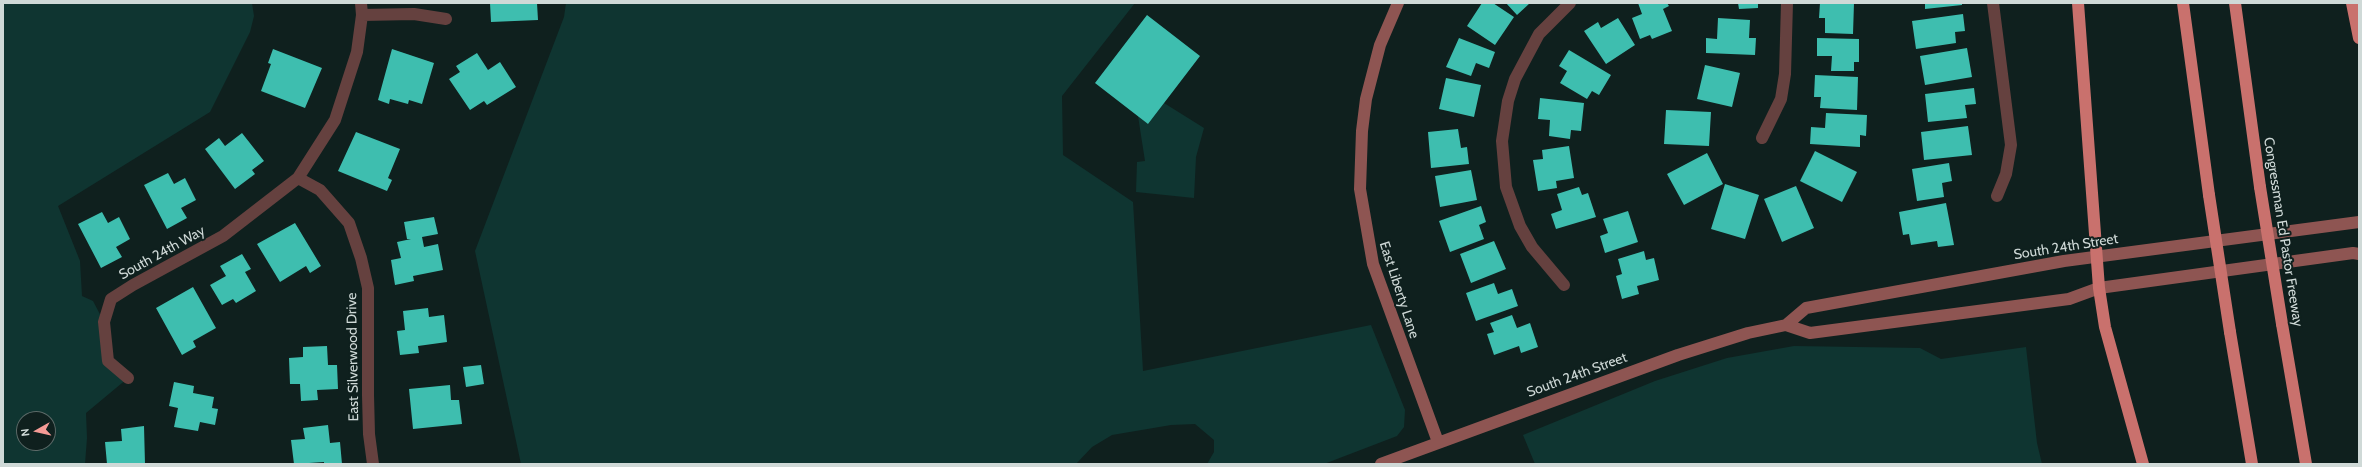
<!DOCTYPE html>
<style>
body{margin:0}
#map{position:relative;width:2362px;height:467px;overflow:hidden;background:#0f201e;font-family:Cabin,sans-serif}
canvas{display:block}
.frame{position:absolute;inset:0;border:4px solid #cfd9d7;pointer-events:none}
.north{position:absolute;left:16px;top:411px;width:40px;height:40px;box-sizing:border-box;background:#0f201e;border:1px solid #5c6a68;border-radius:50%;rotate:262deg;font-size:11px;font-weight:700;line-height:16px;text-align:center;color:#cfd9d7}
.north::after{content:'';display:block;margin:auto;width:14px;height:18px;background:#f59b96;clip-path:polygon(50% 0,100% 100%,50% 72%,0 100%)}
</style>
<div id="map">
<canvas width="2362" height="467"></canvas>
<div class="frame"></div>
<div class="north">N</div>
</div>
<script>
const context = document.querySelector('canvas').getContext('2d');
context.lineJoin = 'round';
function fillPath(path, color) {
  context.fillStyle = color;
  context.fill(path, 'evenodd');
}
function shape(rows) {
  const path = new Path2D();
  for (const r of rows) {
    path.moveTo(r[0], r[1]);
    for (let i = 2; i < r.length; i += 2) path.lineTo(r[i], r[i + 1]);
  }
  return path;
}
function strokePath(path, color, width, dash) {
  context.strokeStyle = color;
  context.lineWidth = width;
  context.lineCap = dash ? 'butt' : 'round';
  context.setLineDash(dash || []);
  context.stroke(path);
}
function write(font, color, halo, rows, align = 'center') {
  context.font = font + ' Cabin,sans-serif';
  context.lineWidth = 4;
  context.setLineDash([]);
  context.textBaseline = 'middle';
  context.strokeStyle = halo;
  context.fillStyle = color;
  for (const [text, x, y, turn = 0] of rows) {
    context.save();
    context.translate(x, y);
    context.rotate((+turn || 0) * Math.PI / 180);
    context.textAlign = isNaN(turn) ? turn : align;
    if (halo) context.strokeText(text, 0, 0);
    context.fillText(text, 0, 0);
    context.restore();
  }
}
fillPath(shape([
 [3,3,252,3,254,16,250,32,210,112,58,206,80,261,82,296,93,301,104,322,108,361,128,378,86,413,87,438,85,464,3,464],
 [24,419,48,419,48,443,24,443],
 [566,3,1135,3,1062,96,1063,155,1133,202,1143,371,1371,325,1405,410,1404,427,1397,436,1324,464,1207,464,1214,452,1214,440,1195,424,1171,425,1112,435,1092,447,1076,464,521,464,475,251,564,17],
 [1164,103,1204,128,1196,157,1194,198,1136,192,1137,162,1145,161,1138,116,1148,124],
 [1794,346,1920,348,1941,359,2026,347,2037,443,2042,464,1535,464,1523,435,1655,381,1727,358]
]), '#0f3531');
fillPath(shape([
 [490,3,537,3,538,20,491,22],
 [1482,3,1493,3,1514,17,1495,45,1467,26],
 [1506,3,1530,3,1517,15],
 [1638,3,1667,3,1669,6,1663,9,1672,31,1652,39,1650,35,1640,39,1632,18,1642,14],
 [1738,3,1758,3,1758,8,1739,9],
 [1820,3,1854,3,1853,34,1825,33,1825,18,1819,18],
 [1925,3,1962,3,1962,5,1925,9],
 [1963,14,1965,31,1955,32,1956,43,1916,49,1912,21],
 [1147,15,1200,56,1148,124,1095,83],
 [1618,18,1635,45,1606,64,1584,31,1598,22,1601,28],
 [1718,18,1750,20,1749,38,1756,38,1755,55,1706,53,1706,38,1717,39],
 [1459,38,1495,52,1489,68,1476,63,1471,76,1446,67],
 [1817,38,1859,39,1859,62,1854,62,1854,71,1831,71,1832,56,1817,56],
 [1967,48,1972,77,1925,85,1920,56],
 [273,49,322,68,305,108,261,91,271,64,268,63],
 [392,49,434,63,422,104,409,100,408,104,390,99,389,104,378,100],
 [1569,50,1611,75,1599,95,1592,91,1587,99,1560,83,1567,71,1559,66],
 [477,53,488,70,500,62,516,87,487,105,484,101,470,110,449,79,460,72,456,66],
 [1705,65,1740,73,1732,107,1697,99],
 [1815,75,1858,77,1857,110,1820,108,1821,97,1814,97],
 [1446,78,1481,85,1474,117,1439,109],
 [1974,88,1976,104,1965,105,1967,118,1928,122,1925,94],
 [1540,98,1584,103,1581,131,1571,130,1570,139,1549,136,1550,120,1538,119],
 [1666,110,1711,112,1709,146,1664,144],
 [1826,113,1867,115,1866,136,1860,135,1860,147,1810,144,1811,127,1825,128],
 [1968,126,1972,155,1924,160,1921,132],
 [1458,129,1461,148,1467,147,1469,164,1431,168,1428,132],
 [356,132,400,149,388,178,392,180,387,191,338,171],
 [242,133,264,161,252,170,255,174,235,189,205,149,219,138,225,146],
 [1569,146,1574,178,1556,181,1557,188,1538,191,1533,160,1543,159,1542,150],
 [1815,151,1857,172,1842,202,1800,181],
 [1707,153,1723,184,1684,205,1667,174],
 [1949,163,1952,181,1942,183,1944,197,1917,201,1912,169],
 [1471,170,1477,200,1440,207,1435,176],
 [168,173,174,184,185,178,196,200,181,208,187,218,167,229,144,185],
 [1725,184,1759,195,1745,239,1711,229],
 [1796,186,1814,228,1782,242,1764,199],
 [1579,187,1582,195,1588,193,1596,217,1556,229,1551,214,1562,210,1557,194],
 [1946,203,1954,245,1938,247,1937,241,1911,245,1909,234,1903,235,1899,212],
 [1481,206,1486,222,1479,225,1484,239,1450,252,1439,221],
 [1628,211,1638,242,1605,253,1600,236,1608,233,1603,219],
 [102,212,108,223,119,217,130,239,116,247,122,257,101,268,78,224],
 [434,217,438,234,422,237,424,247,438,244,443,270,413,276,414,281,395,285,391,260,401,258,397,242,411,239,407,239,404,222],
 [295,223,321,266,310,273,306,266,280,282,257,244],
 [1494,241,1506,269,1471,283,1460,254],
 [1644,251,1646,260,1654,258,1659,280,1637,286,1639,294,1622,299,1616,276,1622,274,1618,259],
 [242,254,251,269,245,272,256,291,236,303,233,299,222,305,210,285,226,276,220,266],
 [1494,283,1498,294,1512,289,1518,306,1476,321,1466,293],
 [193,287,216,328,193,341,196,347,182,355,156,308],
 [428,308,429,317,444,315,447,342,418,346,419,353,400,355,397,331,405,330,403,311],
 [1512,315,1517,328,1530,323,1538,347,1521,353,1519,346,1494,355,1487,334,1494,332,1490,323],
 [327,346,328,365,337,365,338,389,317,390,318,400,301,401,300,384,290,384,289,358,303,357,303,347],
 [481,365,484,384,466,387,463,367],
 [174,382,194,386,193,393,214,397,212,408,218,409,215,425,200,422,198,431,174,427,178,408,169,406],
 [450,385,451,400,459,400,462,424,413,429,409,389],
 [328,425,330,443,340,442,342,464,324,464,324,462,294,464,291,440,305,439,303,428],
 [144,426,145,464,107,464,105,442,122,441,121,429]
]), '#3ebeaf');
strokePath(shape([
 [1993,3,2011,145,2006,174,1997,196],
 [362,15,414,14,446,19],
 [1762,138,1781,99,1785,74,1787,3],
 [298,178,320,190,349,223,361,258,368,288,368,395,369,434,373,464],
 [1564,285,1532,247,1520,226,1506,187,1502,141,1508,101,1515,79,1539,34,1570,3],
 [128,378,108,361,104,322,111,299,133,285,223,236,298,178,335,120,357,52,362,15,361,3]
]), '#65413f', 12);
strokePath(shape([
 [1398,3,1380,45,1366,99,1362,131,1360,189,1373,264,1438,442],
 [1786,325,1810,333,2069,299,2099,288,2353,253,2359,254],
 [1381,464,1678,355,1748,333,1786,325,1806,308,2064,261,2359,222]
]), '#8e5552', 12);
strokePath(shape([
 [2078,3,2099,288,2105,327,2143,464],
 [2183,3,2209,195],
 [2235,3,2260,187],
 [2352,3,2359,38],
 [2282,324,2306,464],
 [2230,332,2252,464]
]), '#c9716d', 12);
strokePath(shape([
 [2260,187,2282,324],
 [2209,195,2230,332]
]), '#c9716d', 12);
write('14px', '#cfd9d7', '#0f201e', [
 ["Congressman Ed Pastor Freeway",2283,232,81],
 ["South 24th Street",2066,247,-9],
 ["South 24th Way",162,253,-29],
 ["East Liberty Lane",1399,290,72],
 ["East Silverwood Drive",353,357,-91],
 ["South 24th Street",1577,375,-20]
]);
</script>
